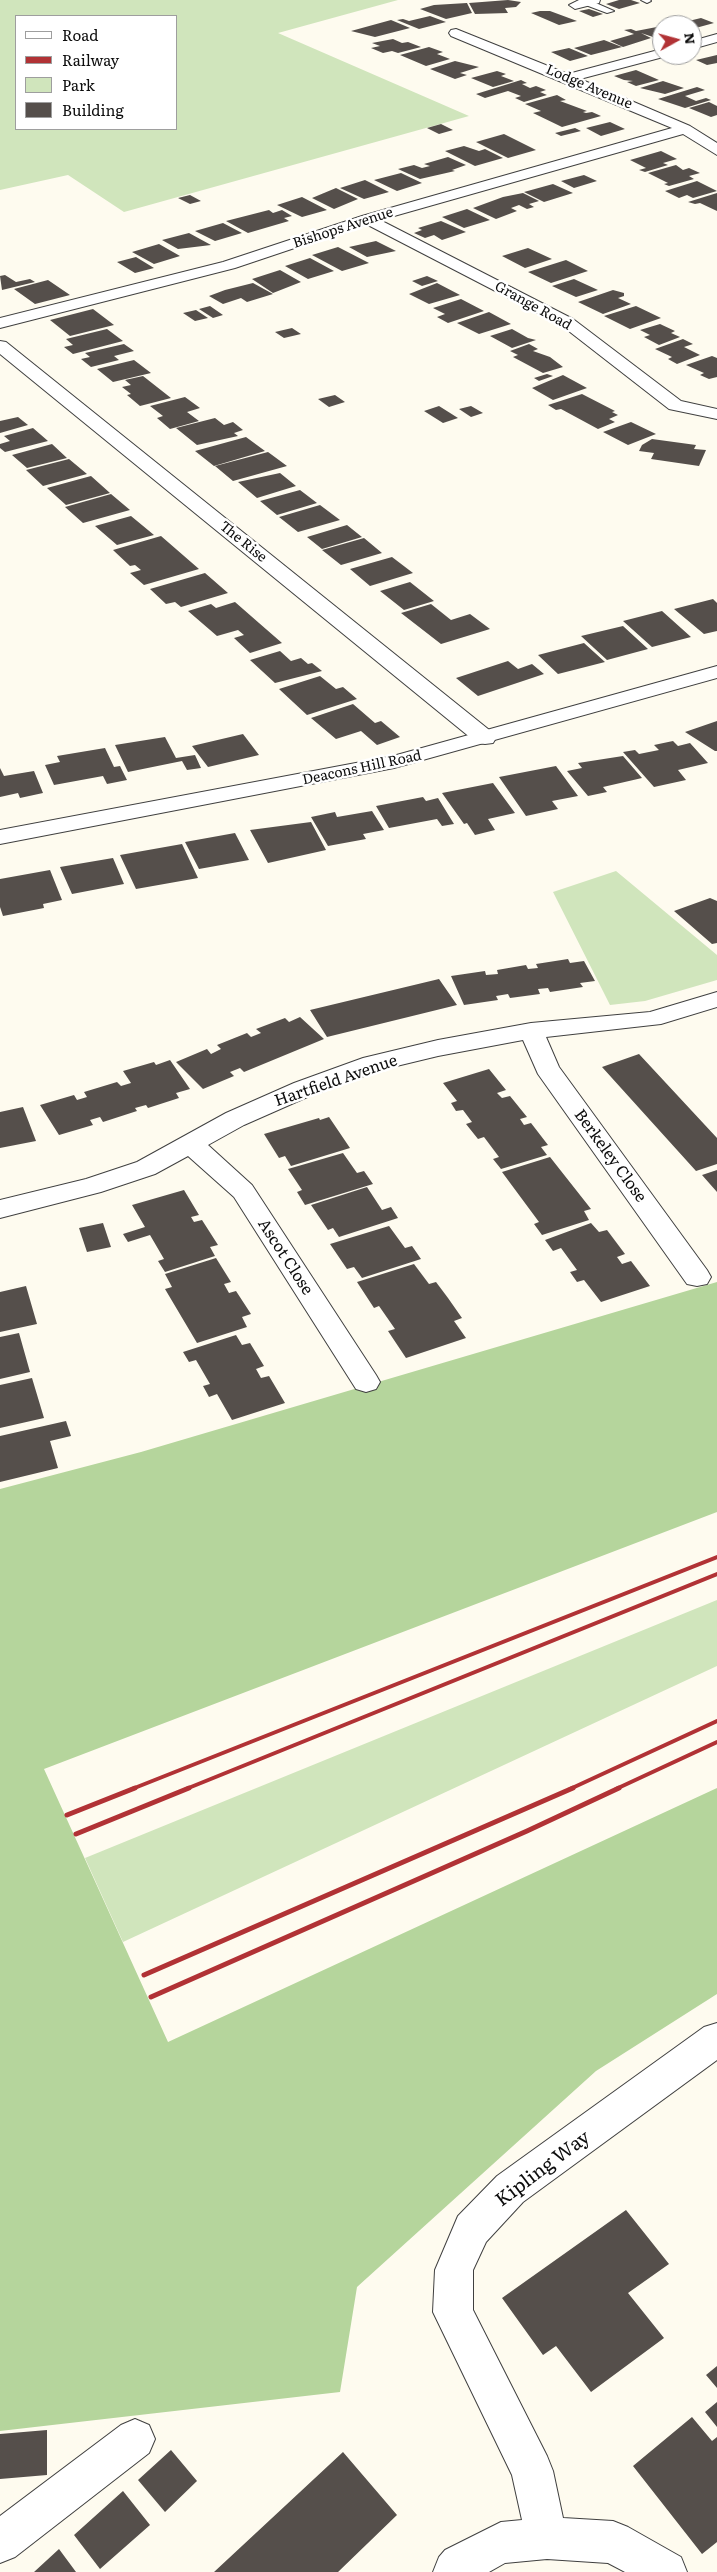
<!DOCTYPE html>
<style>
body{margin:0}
#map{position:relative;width:717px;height:2572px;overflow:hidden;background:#fefbef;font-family:Literata,serif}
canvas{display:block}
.legend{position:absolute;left:15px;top:15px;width:162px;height:115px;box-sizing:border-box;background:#fff;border:1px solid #9e9e9e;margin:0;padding:6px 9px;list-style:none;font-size:15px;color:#0d0d0d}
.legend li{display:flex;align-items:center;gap:10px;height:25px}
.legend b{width:25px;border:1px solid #9e9e9e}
.north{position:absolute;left:652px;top:15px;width:50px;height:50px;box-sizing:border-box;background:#fff;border:1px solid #9e9e9e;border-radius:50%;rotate:83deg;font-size:14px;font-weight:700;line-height:20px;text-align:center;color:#0d0d0d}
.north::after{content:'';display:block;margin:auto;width:18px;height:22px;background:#b13235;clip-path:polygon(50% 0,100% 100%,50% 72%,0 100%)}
</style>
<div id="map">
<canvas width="717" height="2572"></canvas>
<ul class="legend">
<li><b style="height:6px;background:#fff"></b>Road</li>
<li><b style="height:6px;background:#b13235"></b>Railway</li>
<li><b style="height:14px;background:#d0e5bc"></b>Park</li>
<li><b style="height:14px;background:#554f4b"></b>Building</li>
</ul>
<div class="north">N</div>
</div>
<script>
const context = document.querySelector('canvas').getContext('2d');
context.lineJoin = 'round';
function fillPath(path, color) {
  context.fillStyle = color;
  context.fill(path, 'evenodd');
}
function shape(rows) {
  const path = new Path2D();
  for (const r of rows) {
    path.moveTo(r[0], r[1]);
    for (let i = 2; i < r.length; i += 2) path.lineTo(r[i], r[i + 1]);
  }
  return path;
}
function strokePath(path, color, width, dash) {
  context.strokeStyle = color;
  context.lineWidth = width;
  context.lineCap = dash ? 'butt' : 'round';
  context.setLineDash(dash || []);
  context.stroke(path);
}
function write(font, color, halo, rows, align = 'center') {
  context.font = font + ' Literata,serif';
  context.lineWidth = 5;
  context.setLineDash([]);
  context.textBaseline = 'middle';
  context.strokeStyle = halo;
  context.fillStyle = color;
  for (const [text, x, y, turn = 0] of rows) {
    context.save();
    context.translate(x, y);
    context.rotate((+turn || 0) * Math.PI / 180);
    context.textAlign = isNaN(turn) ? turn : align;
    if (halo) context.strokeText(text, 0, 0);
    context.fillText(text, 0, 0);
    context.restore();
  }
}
fillPath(shape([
 [0,0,398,0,278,33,469,116,124,212,68,175,0,190],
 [16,16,176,16,176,129,16,129],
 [616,871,717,955,717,980,645,1001,610,1005,553,892],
 [717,1600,717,1666,123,1942,85,1858]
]), '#d0e5bc');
fillPath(shape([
 [717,1282,717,1512,44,1769,168,2042,717,1788,717,1994,596,2071,357,2287,340,2392,0,2431,0,1489,141,1452]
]), '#b5d59c');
fillPath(shape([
 [508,0,521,2,516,7,505,8,508,13,475,14,469,3],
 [619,0,631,0,640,3,619,9,606,4],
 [467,3,472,13,446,19,420,9,434,5],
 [589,9,603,14,593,17,579,11],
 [540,11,550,11,577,21,559,25,531,13],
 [430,16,446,22,419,29,397,20,403,19,409,21],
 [701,18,714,23,692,29,692,25,672,25],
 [391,20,410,28,375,37,351,31],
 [662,26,662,36,653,37,641,33,651,38,623,47,610,41,634,34,624,30,631,29,636,31],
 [393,39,402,43,408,42,421,47,398,53,392,51,383,53,371,48,380,46,372,43],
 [604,40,622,47,591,55,574,48],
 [429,47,443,52,437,54,450,59,426,66,400,55],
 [569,48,588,56,570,61,551,52],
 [717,55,717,63,707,65,696,60],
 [455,61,479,67,460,73,467,75,455,79,430,69],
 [636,70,659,80,636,86,627,82,633,81,624,80,614,76],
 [497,71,506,74,501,76,514,81,493,87,471,78],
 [521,80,527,83,522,84,530,88,536,86,546,90,540,92,547,95,524,102,515,98,521,96,508,91,485,98,476,94],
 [663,81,684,88,665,94,640,88],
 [697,87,705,90,685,96,696,101,706,98,711,100,685,108,658,99],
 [557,95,566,100,560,101,587,111,583,112,586,113,592,112,601,116,562,127,533,113,541,111,525,104],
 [709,102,717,106,717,115,711,117,689,108],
 [610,122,625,129,601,136,586,128],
 [441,124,453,130,439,134,427,128],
 [575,128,581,131,561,136,555,133],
 [504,134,536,150,508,158,476,142],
 [464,146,479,151,485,149,503,158,475,166,445,151],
 [661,151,677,159,663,163,668,165,645,172,639,170,646,168,630,160],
 [448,157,466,165,452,170,455,171,420,179,398,169,414,165,422,168,430,166,424,164],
 [676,165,683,170,689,168,700,173,689,176,694,179,669,186,664,184,668,183,648,173],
 [401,173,422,183,397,191,374,180],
 [584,175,597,181,574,188,561,181],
 [365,180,389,192,364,199,340,188],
 [697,181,717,191,693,198,687,195,679,198,665,191],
 [553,184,573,193,544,202,524,192],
 [336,188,358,199,334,209,312,198],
 [523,193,539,201,529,204,534,207,527,209,519,205,511,208,517,211,496,219,473,208,503,197],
 [717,193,717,211,700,203,695,204,688,202],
 [190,195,201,201,190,204,178,198],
 [302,197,327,210,302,217,277,205],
 [467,209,490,220,464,228,442,217],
 [269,210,273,213,282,210,292,216,284,218,289,221,248,233,226,221],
 [441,221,466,232,442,240,434,235,425,238,414,233,422,230,418,228],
 [223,223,242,233,215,241,195,231],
 [189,233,211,245,178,249,162,240],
 [376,241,396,251,367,257,349,247],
 [159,244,180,256,154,264,132,252],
 [338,247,369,263,342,271,312,255],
 [528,248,552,259,525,268,502,256],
 [136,257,154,268,135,273,117,262],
 [310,258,334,271,308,279,285,266],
 [566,260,588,271,551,283,528,272],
 [280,270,301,282,273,293,252,279],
 [5,275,16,282,30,279,35,282,2,290,0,276],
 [427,276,438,281,422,286,412,281],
 [574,279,598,290,576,297,552,286],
 [48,280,70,295,35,304,14,289],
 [253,283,273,294,247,302,241,298,223,304,209,296,225,290],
 [437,283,460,295,429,304,409,294],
 [613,290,624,293,624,296,618,298,631,304,603,314,578,302],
 [461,299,484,311,448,323,437,317,445,314,433,308],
 [210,306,223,315,213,318,199,309],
 [636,306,661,318,630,329,604,316],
 [93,309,114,325,70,336,50,320],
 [196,310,208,318,195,321,183,313],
 [489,312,511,324,479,334,457,323],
 [660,324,675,331,671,333,680,337,659,345,644,337,650,335,640,330],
 [292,328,301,334,284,338,275,332],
 [107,329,123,341,73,354,64,347,73,345,66,339],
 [512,329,528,338,536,340,512,348,490,336],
 [683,339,693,344,684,347,700,355,677,364,668,359,672,357,655,349],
 [124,344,134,351,114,356,119,360,91,367,81,359,90,357,85,353],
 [529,344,538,349,533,351,550,357,563,367,543,373,513,357,518,355,510,351],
 [712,356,717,358,717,377,709,379,700,375,704,373,686,365],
 [134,360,151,373,113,382,97,369],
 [547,374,553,376,539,381,534,378],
 [563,375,587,388,553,400,532,388],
 [143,376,171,398,140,406,127,395,131,394,122,387,131,385,125,380],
 [582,394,615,411,612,412,618,415,609,419,615,422,598,429,561,409,556,410,548,405],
 [335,395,345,402,329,407,318,399],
 [185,397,200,408,187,412,199,421,170,429,157,418,163,416,150,406],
 [439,406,458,418,443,423,424,411],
 [471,406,483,413,471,417,459,409],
 [18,417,28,425,0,433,0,421],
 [215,418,224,425,233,422,243,430,234,433,238,436,197,445,176,428],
 [631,422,656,434,628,445,603,432],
 [33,428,48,441,5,452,0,448,0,444,10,441,4,436],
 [246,437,265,451,214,466,195,451],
 [652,439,696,445,694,449,706,450,699,466,651,459,654,453,639,451,642,445],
 [52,444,67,458,27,468,12,455],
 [268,452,287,466,233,481,215,466],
 [69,459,87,474,43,486,26,470],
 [280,473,296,486,257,498,238,482],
 [91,476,110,493,66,505,47,488],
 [300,490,317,503,277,515,260,501],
 [111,494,130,510,83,523,65,507],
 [320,505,340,520,298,532,279,517],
 [131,516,154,535,117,545,95,526],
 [347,525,362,537,322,549,307,537],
 [161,536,199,569,144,585,130,573,141,570,135,565,130,566,113,550],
 [364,538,382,553,341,565,322,550],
 [392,557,413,573,370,586,350,569],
 [205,573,228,593,181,607,175,602,166,604,150,589],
 [410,582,434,601,404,610,380,591],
 [713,599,717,603,717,631,704,634,674,609],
 [235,602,259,623,282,643,250,653,234,638,244,635,238,630,217,636,188,611,211,604,216,608],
 [431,604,451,620,470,614,490,629,441,644,401,613],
 [662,611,691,637,652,647,623,621],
 [623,626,648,649,607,660,581,636],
 [584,643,605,662,558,674,538,655],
 [280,651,291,661,301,658,308,664,312,663,322,671,275,683,250,660],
 [508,661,518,669,532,664,544,674,478,696,456,678],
 [320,676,336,689,343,687,357,699,307,715,279,689],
 [353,704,375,723,381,721,400,737,377,745,361,731,336,739,311,718],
 [717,721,717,751,715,751,685,732],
 [243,734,259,755,208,767,192,746],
 [165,737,176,758,195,755,201,768,187,770,182,761,128,772,115,745],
 [673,741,678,746,690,743,708,763,678,770,686,780,654,787,623,752,635,750,639,754,659,750,654,745],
 [105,748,114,767,120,766,127,780,107,784,103,776,54,785,45,765,60,762,57,756],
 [623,756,642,778,603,787,607,792,588,796,567,771,582,768,578,763],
 [556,766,578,796,552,801,558,809,526,816,499,777],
 [0,768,4,776,34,771,43,793,20,798,18,793,0,797],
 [493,783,515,813,488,819,495,830,475,835,467,823,464,824,442,793],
 [423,797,426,801,438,798,454,824,442,826,437,819,389,828,376,806],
 [372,811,384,830,363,834,366,839,328,846,311,817,335,812,337,817],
 [311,822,326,850,268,863,250,830],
 [235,833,249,860,199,869,185,842],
 [182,844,198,878,136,889,120,855],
 [113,858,124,884,72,894,60,867],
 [50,870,62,900,43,904,44,908,3,916,0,907,0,879],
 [710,898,717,901,717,943,712,944,674,911],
 [568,959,570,963,584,961,595,981,580,983,583,987,550,992,548,988,538,989,540,994,510,998,508,994,496,996,498,1000,464,1005,451,976,485,971,486,975,498,974,497,970,526,965,528,969,538,968,536,964],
 [439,979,457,1005,327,1037,310,1010],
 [300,1017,324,1039,244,1072,240,1068,230,1072,234,1076,203,1089,176,1062,207,1049,211,1054,221,1049,217,1045,247,1033,251,1037,261,1033,256,1029,285,1018,289,1022],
 [639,1054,717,1138,717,1164,696,1171,602,1067],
 [170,1060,190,1089,176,1093,179,1098,148,1108,146,1105,135,1108,137,1111,103,1122,100,1117,90,1120,93,1125,59,1135,40,1105,74,1095,77,1100,87,1097,84,1092,117,1082,121,1086,131,1083,123,1071,154,1062,156,1065],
 [489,1069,506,1090,497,1093,502,1098,510,1096,527,1117,520,1119,524,1125,531,1123,548,1145,541,1147,547,1155,501,1169,493,1159,499,1157,484,1137,478,1139,466,1124,472,1122,463,1110,456,1111,451,1103,457,1101,443,1083],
 [23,1107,36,1141,0,1148,0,1112],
 [329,1117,350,1148,291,1166,285,1156,279,1158,264,1134,319,1118,320,1120],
 [343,1153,357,1173,364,1171,373,1184,305,1205,297,1192,302,1190,288,1169],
 [550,1157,591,1209,584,1211,589,1220,542,1235,534,1224,539,1222,502,1172],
 [717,1170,717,1192,702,1175],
 [367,1187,382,1210,391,1207,398,1218,339,1237,333,1228,328,1230,311,1205],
 [184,1190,199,1215,191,1217,194,1222,202,1220,218,1245,210,1247,215,1256,165,1272,158,1261,164,1259,150,1235,128,1242,123,1234,145,1227,132,1205],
 [103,1223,111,1247,87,1252,79,1228],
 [591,1223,599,1232,607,1230,625,1254,617,1257,622,1264,631,1261,650,1286,601,1302,584,1280,577,1282,570,1272,577,1270,561,1248,553,1251,545,1240],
 [389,1226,405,1248,412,1246,421,1259,362,1278,354,1267,347,1269,330,1244],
 [216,1258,231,1282,224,1284,229,1293,236,1291,251,1314,242,1317,247,1327,197,1343,165,1289,172,1287,165,1274],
 [414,1264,429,1284,436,1282,448,1298,462,1318,454,1321,466,1338,406,1358,388,1331,395,1329,379,1306,374,1308,357,1282],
 [26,1286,37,1324,0,1332,0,1292],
 [19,1333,30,1372,0,1379,0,1337],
 [236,1335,242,1345,250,1343,264,1366,256,1369,261,1378,269,1376,285,1403,232,1420,217,1394,209,1397,203,1386,210,1384,196,1360,189,1362,183,1352],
 [32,1378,44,1418,0,1428,0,1385],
 [66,1421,71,1436,50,1441,58,1468,0,1482,0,1436],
 [626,2210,669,2264,628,2293,664,2338,591,2392,556,2346,543,2355,502,2298],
 [717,2366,717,2388,706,2375],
 [717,2402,717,2427,705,2412],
 [692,2417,712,2441,717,2437,717,2542,702,2554,633,2466],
 [47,2430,47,2475,0,2479,0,2434],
 [171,2450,197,2481,165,2512,138,2480],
 [343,2452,397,2515,338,2572,214,2572],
 [123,2491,150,2525,100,2569,74,2535],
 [59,2549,76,2572,34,2572]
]), '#554f4b');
const service = shape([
 [583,0,589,0,614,11,607,13,583,4,583,0],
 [641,0,650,0,651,1,647,3,641,0]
]);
const minor = shape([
 [579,0,600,0,599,3,575,9,569,5,579,0],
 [456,29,568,74,662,49,662,55,667,56,580,79,690,126,717,143,717,155,683,134,380,220,573,319,681,401,717,409,717,419,669,409,561,325,366,224,235,268,0,328,0,318,223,262,362,216,672,128,451,36,449,33,451,30,456,29],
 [717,34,717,42,692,49,692,41,717,34],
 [0,341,6,342,493,733,496,738,493,743,485,744,477,743,0,354,0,341],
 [717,992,717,1007,661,1024,546,1037,559,1067,707,1270,711,1277,707,1284,697,1286,687,1284,538,1074,523,1040,438,1056,380,1070,312,1095,244,1125,208,1145,252,1185,376,1375,380,1382,376,1389,366,1392,356,1389,234,1197,188,1156,155,1174,101,1192,0,1218,0,1200,86,1179,137,1162,226,1113,294,1083,363,1058,438,1040,531,1023,650,1012,717,992],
 [717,2023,717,2060,523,2202,486,2242,473,2270,473,2310,547,2456,553,2471,563,2518,613,2521,628,2527,681,2557,687,2572,625,2572,608,2563,547,2559,505,2563,489,2572,433,2572,439,2557,445,2550,501,2522,522,2520,512,2475,433,2312,435,2270,458,2216,497,2176,704,2027,717,2023],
 [135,2419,149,2425,155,2439,149,2453,15,2557,0,2563,0,2516,121,2425,135,2419]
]);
const tertiary = shape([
 [717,666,717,678,394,768,0,844,0,830,393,756,717,666]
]);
strokePath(service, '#404040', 2);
strokePath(minor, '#404040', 2);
strokePath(tertiary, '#404040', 2);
fillPath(service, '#fff');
fillPath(minor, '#fff');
fillPath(tertiary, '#fff');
strokePath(shape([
 [132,1789,717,1557],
 [186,1789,717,1574],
 [570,1789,717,1721],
 [616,1789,717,1742]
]), '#b13235', 4);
strokePath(shape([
 [67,1815,135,1788],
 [76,1834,189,1788],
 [144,1975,573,1788],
 [151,1997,527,1831,619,1788]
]), '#b13235', 5);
write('14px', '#0d0d0d', '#fff', [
 ["Lodge Avenue",589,87,23],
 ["Bishops Avenue",343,228,-18],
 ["Grange Road",533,306,29],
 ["The Rise",243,542,39],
 ["Deacons Hill Road",362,768,-12]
]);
write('16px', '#0d0d0d', '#fff', [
 ["Hartfield Avenue",336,1081,-19],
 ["Berkeley Close",610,1156,54],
 ["Ascot Close",285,1257,57]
]);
write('19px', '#0d0d0d', '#fff', [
 ["Kipling Way",543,2169,-37]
]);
</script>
